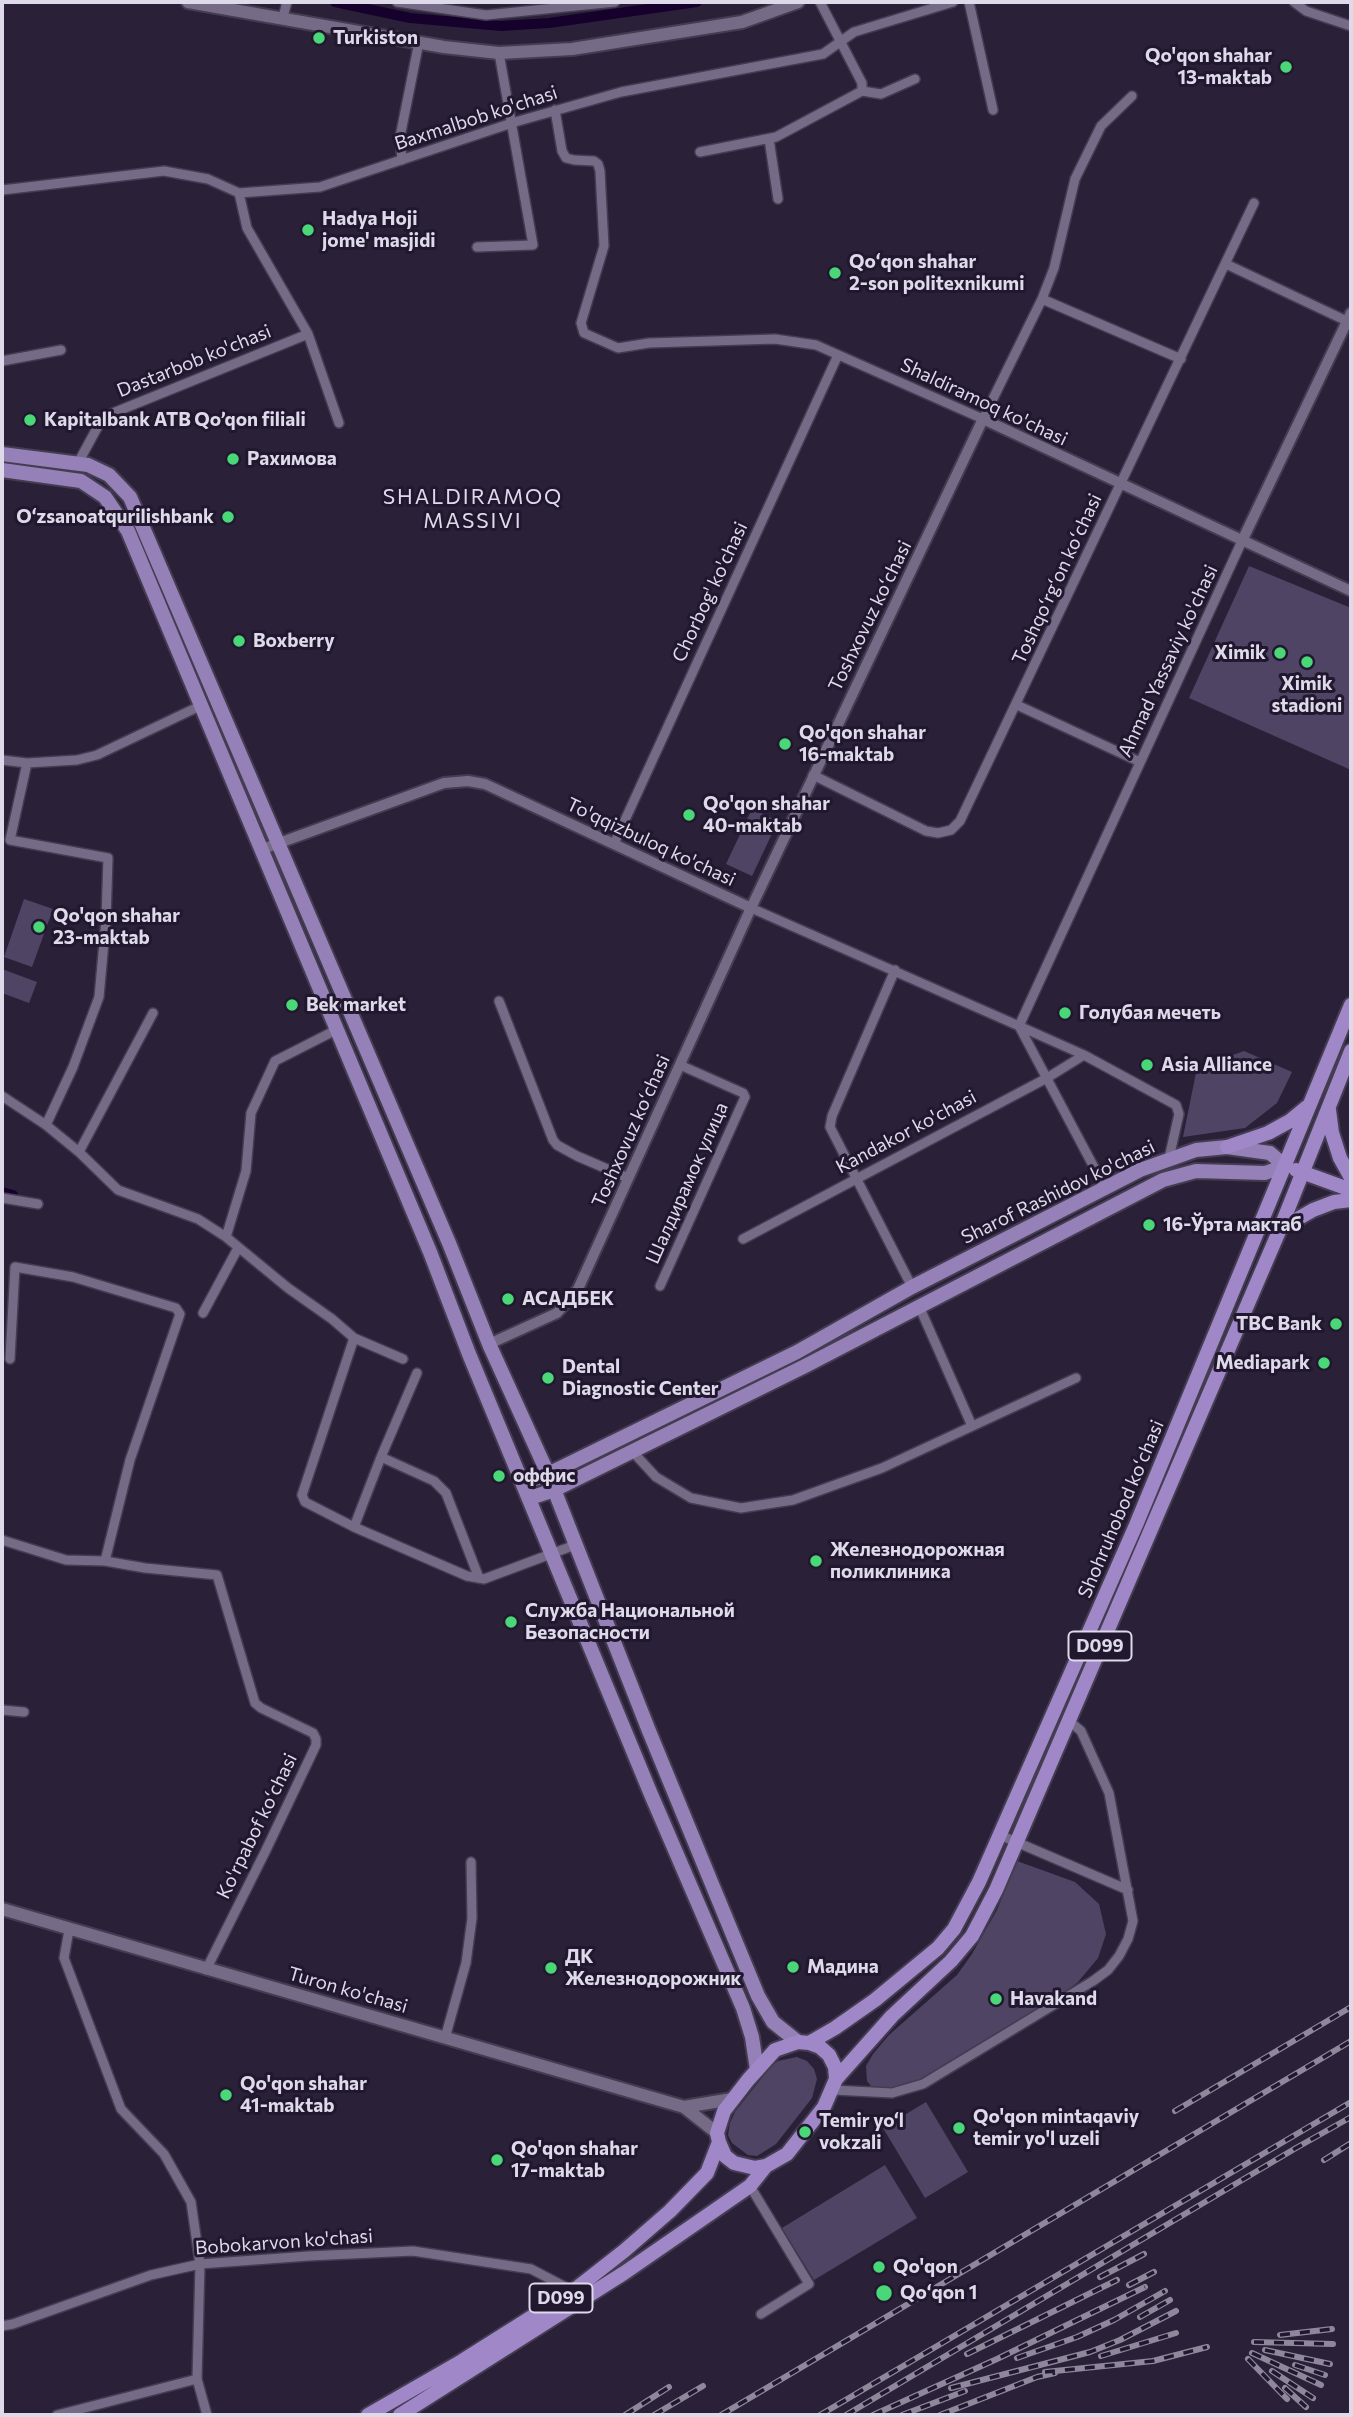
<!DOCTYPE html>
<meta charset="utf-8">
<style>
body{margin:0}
#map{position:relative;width:1353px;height:2417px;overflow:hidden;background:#2a2139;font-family:Commissioner,sans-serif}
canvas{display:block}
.frame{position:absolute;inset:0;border:4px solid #dfdaea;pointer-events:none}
</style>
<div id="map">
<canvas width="1353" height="2417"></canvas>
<div class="frame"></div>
</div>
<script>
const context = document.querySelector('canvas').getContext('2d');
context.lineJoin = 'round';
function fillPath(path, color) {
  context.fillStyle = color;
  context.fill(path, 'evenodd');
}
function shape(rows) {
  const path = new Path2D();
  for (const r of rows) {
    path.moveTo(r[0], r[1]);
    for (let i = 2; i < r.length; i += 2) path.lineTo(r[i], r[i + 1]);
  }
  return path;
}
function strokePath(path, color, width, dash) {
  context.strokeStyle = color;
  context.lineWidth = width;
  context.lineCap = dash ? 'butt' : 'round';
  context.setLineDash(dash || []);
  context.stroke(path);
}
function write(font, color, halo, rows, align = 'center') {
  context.font = font + ' Commissioner,sans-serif';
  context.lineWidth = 6;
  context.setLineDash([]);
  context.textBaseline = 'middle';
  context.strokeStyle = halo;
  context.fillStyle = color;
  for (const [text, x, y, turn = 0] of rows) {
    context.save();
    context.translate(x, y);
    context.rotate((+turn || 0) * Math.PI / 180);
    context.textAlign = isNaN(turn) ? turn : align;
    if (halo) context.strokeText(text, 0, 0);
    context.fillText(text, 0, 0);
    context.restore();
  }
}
fillPath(shape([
 [1249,566,1351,608,1351,770,1189,698],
 [752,809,778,821,752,876,726,864],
 [24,899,53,909,32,967,4,957],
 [2,969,37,982,29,1003,2,993],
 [1244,1051,1292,1072,1277,1103,1245,1128,1183,1137,1197,1068],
 [1017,1861,1075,1882,1099,1904,1106,1934,1098,1958,1078,1982,1042,2010,912,2084,886,2092,874,2090,867,2081,866,2066,873,2054,889,2035,957,1975,972,1954,997,1910],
 [797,2057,807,2061,814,2069,817,2079,812,2098,776,2144,757,2156,748,2155,732,2143,728,2135,730,2123,735,2112,771,2066,778,2061],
 [926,2102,968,2172,925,2198,883,2128],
 [885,2165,917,2218,814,2280,782,2228]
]), '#504465');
strokePath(shape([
 [335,2,410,18,501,26,549,23,697,2],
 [2,1192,13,1195]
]), '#16012c', 10);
const minor = shape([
 [397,2,486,15,615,2],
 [820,2,862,83,862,91],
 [969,2,993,110],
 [1294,2,1306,11,1351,26],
 [283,17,287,2],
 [862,91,881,94,915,79],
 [555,110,562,151,566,158,574,160,594,161,598,164,600,171,604,246,581,323,584,333,618,348,649,343,775,339,816,345,983,419,1042,299,1054,268,1075,179,1101,126,1132,96],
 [769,139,778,199],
 [700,152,776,137,862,91],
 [402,160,400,137,419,42],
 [2,190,164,171,208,179,239,193,320,187,515,122,621,92,823,54,854,32,953,2],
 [239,193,247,228,308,334,339,423],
 [477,247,533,245,499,53],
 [1226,264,1351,323],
 [1042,299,1181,359],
 [2,361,61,350],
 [78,463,103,417,308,334],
 [1017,705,1140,762],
 [2,760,27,763,77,760,97,755,200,706],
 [27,763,10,840,108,858,106,920,99,997,73,1067,46,1125],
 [813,775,926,831,938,833,951,830,960,821,1254,203],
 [614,844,838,355],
 [751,908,1019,1026,1105,1188],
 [895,970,832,1116,830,1127,912,1287],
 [499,1001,553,1140,557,1145,577,1156,628,1178],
 [2,1096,46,1125,79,1152,118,1190,198,1219,226,1237,288,1288,332,1319,354,1338,302,1495,305,1502,354,1527,467,1576,484,1579,575,1545],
 [79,1152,153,1013],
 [1169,1158,1179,1114,1176,1105,1084,1055,1019,1026,1242,541],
 [2,1198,38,1204],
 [226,1237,246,1171,251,1113,275,1061,336,1030],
 [743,1239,1047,1078,1084,1055],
 [660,1286,745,1097,743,1093,680,1065],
 [919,1306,972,1426],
 [203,1313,238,1248],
 [354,1338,403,1359],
 [10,1359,15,1267,73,1277,176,1308,180,1314,130,1460,105,1561],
 [632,1451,656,1477,691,1498,741,1508,793,1500,882,1468,1076,1378],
 [381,1457,434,1481,446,1493,479,1578],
 [354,1527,381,1457,417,1373],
 [2,1540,66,1560,105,1561,145,1568,217,1575,255,1703,261,1708,313,1733,316,1739,316,1745,266,1850,206,1970],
 [2,1710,24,1712],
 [1000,1835,1128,1890],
 [69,1930,64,1958,121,2109,164,2154,191,2202,200,2264,197,2379,207,2415],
 [445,2038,466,1963,472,1918,471,1862],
 [833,2090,892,2093,923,2084,1093,1981,1108,1970,1119,1956,1128,1939,1133,1921,1109,1793,1081,1731,1068,1720],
 [750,2186,809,2284,761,2314],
 [2,2326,13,2324,151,2275,200,2264,309,2256,413,2251,531,2269,573,2291],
 [57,2415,197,2379]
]);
const tertiary = shape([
 [1242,541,1351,313],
 [260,850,444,783,468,781,485,784,751,908],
 [489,1344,557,1313,578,1289,751,908,983,419,1351,591]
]);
const secondary = shape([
 [188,2,444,47,499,53,572,49,742,22,798,2],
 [2,1909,684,2107,717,2133],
 [684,2107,732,2099]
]);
const primary = shape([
 [2,454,88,465,109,475,130,497,449,1243,489,1344,548,1474,649,1731,758,1996,773,2022,798,2042],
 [2,470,81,481,105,497,128,531,430,1252,469,1354,650,1792,743,2008,752,2037,757,2070],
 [524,1483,548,1474,797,1352,912,1287,1140,1170,1196,1150,1227,1147,1270,1153,1285,1166],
 [530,1498,554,1490,805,1366,1163,1180,1196,1171,1265,1173,1285,1166]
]);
const trunk = shape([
 [1329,1110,1332,1133,1340,1158,1351,1178],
 [1227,1147,1268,1133,1290,1121,1307,1107],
 [1296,1170,1351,1190],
 [1280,1229,1313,1210,1334,1202,1351,1200],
 [798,2042,809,2043,820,2047,829,2055,835,2067,836,2079,824,2107,787,2154,766,2166,755,2168,734,2163,725,2156,719,2142,717,2133,724,2111,748,2080,775,2050,798,2042],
 [809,2043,835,2028,875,2000,938,1948,954,1929,979,1882,1136,1525,1351,1005],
 [836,2079,892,2016,951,1961,972,1936,996,1890,1280,1229,1351,1051],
 [368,2415,462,2361,573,2291,624,2251,670,2211,707,2173,719,2142],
 [400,2415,624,2273,750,2186,766,2166]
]);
strokePath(minor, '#443c50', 12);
strokePath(tertiary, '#443c50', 14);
strokePath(secondary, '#443c50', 16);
strokePath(primary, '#443c50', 18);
strokePath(trunk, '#443c50', 18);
strokePath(minor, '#756b87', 9);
strokePath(tertiary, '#756b87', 10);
strokePath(secondary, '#756b87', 12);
strokePath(primary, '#9580b8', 14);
strokePath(trunk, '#a087c8', 14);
const rail = shape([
 [1175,2111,1351,2007],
 [1324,2160,1351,2143],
 [1100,2277,1144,2254],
 [1129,2285,1154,2272],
 [1140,2317,1170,2300],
 [1280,2335,1332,2329],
 [1254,2342,1333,2344],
 [1265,2350,1330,2364],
 [1252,2353,1321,2385],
 [967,2354,1117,2280],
 [1101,2356,1176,2333],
 [1017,2358,1077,2337,1114,2320,1165,2291],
 [1248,2359,1287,2399],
 [1295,2365,1325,2375],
 [1272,2371,1313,2398],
 [1045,2372,1153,2361,1207,2347],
 [951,2388,1090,2352,1120,2340,1176,2311],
 [1285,2388,1306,2407],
 [625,2415,669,2387],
 [654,2415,703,2386],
 [721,2415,1351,2041],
 [820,2415,1351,2102],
 [846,2415,1296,2148,1351,2117],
 [873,2415,997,2359,1145,2287],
 [902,2415,965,2391],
 [940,2415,1037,2377,1055,2373]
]);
strokePath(rail, '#8f889b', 6);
strokePath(rail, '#21182f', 3.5, [10]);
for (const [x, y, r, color] of [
 [319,38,7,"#4ad778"],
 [1286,67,7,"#4ad778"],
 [308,230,7,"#4ad778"],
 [835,273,7,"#4ad778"],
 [30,420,7,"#4ad778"],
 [233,459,7,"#4ad778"],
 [228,517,7,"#4ad778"],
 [239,641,7,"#4ad778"],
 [1280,653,7,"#4ad778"],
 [1307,662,7,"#4ad778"],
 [785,744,7,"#4ad778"],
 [689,815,7,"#4ad778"],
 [39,927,7,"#4ad778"],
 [292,1005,7,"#4ad778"],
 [1065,1013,7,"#4ad778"],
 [1147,1065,7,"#4ad778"],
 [1149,1225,7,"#4ad778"],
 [508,1299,7,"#4ad778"],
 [1336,1324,7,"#4ad778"],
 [1324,1363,7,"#4ad778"],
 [548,1378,7,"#4ad778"],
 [499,1476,7,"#4ad778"],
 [816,1561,7,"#4ad778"],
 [511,1622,7,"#4ad778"],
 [793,1967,7,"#4ad778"],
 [551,1968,7,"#4ad778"],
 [996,1999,7,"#4ad778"],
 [226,2095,7,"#4ad778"],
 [959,2128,7,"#4ad778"],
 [805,2132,7,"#4ad778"],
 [497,2160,7,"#4ad778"],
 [879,2267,7,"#4ad778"],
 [884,2293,9,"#4ad778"]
]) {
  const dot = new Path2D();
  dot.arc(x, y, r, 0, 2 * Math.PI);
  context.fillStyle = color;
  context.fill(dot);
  strokePath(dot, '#21182f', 2.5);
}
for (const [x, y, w] of [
 [1100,1646,63],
 [561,2298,63]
]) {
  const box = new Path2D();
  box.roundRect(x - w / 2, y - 14.5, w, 29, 5);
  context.fillStyle = '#21182f';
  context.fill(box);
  strokePath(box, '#dfdaea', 2);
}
write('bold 18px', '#dfdaea', null, [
 ["D099",1100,1646],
 ["D099",561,2298]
]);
write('bold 19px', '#dfdaea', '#21182f', [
 ["Turkiston",333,38],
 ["Qo'qon shahar",1272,56,"right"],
 ["13-maktab",1272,78,"right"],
 ["Hadya Hoji",322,219],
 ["jome' masjidi",322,241],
 ["Qoʻqon shahar",849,262],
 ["2-son politexnikumi",849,284],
 ["Kapitalbank ATB Qo’qon filiali",44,420],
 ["Рахимова",247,459],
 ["Oʻzsanoatqurilishbank",214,517,"right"],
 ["Boxberry",253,641],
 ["Ximik",1266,653,"right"],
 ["Ximik",1307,684,"center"],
 ["stadioni",1307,706,"center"],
 ["Qo'qon shahar",799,733],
 ["16-maktab",799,755],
 ["Qo'qon shahar",703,804],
 ["40-maktab",703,826],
 ["Qo'qon shahar",53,916],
 ["23-maktab",53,938],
 ["Bek market",306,1005],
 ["Голубая мечеть",1079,1013],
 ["Asia Alliance",1161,1065],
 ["16-Ўрта мактаб",1163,1225],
 ["АСАДБЕК",522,1299],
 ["TBC Bank",1322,1324,"right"],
 ["Mediapark",1310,1363,"right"],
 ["Dental",562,1367],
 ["Diagnostic Center",562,1389],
 ["оффис",513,1476],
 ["Железнодорожная",830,1550],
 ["поликлиника",830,1572],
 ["Служба Национальной",525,1611],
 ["Безопасности",525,1633],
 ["ДК",565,1957],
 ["Железнодорожник",565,1979],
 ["Мадина",807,1967],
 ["Havakand",1010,1999],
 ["Qo'qon shahar",240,2084],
 ["41-maktab",240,2106],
 ["Qo'qon mintaqaviy",973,2117],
 ["temir yo'l uzeli",973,2139],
 ["Temir yo‘l",819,2121],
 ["vokzali",819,2143],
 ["Qo'qon shahar",511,2149],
 ["17-maktab",511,2171],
 ["Qo'qon",893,2267],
 ["Qoʻqon 1",900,2293]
], 'left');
write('19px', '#dfdaea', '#21182f', [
 ["Baxmalbob ko'chasi",476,118,-18],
 ["Dastarbob ko'chasi",194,361,-22],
 ["Shaldiramoq ko'chasi",984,402,25],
 ["Toshqoʻrgʻon koʻchasi",1057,579,-65],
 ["Chorbog' ko'chasi",710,592,-65],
 ["Toshxovuz koʻchasi",870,616,-64],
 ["Ahmad Yassaviy ko'chasi",1168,661,-65],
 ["To'qqizbuloq ko'chasi",651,842,25],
 ["Toshxovuz koʻchasi",631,1131,-66],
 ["Kandakor ko'chasi",906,1132,-28],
 ["Шалдирамок улица",687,1183,-66],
 ["Sharof Rashidov ko'chasi",1058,1192,-26],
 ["Shohruhobod koʻchasi",1121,1509,-67],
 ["Ko'rpabof koʻchasi",257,1826,-64],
 ["Turon ko'chasi",348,1990,16],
 ["Bobokarvon ko'chasi",284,2242,-4]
]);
context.letterSpacing = '2px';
write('21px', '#dfdaea', '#21182f', [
 ["SHALDIRAMOQ",473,497],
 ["MASSIVI",473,521]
]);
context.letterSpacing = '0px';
</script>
